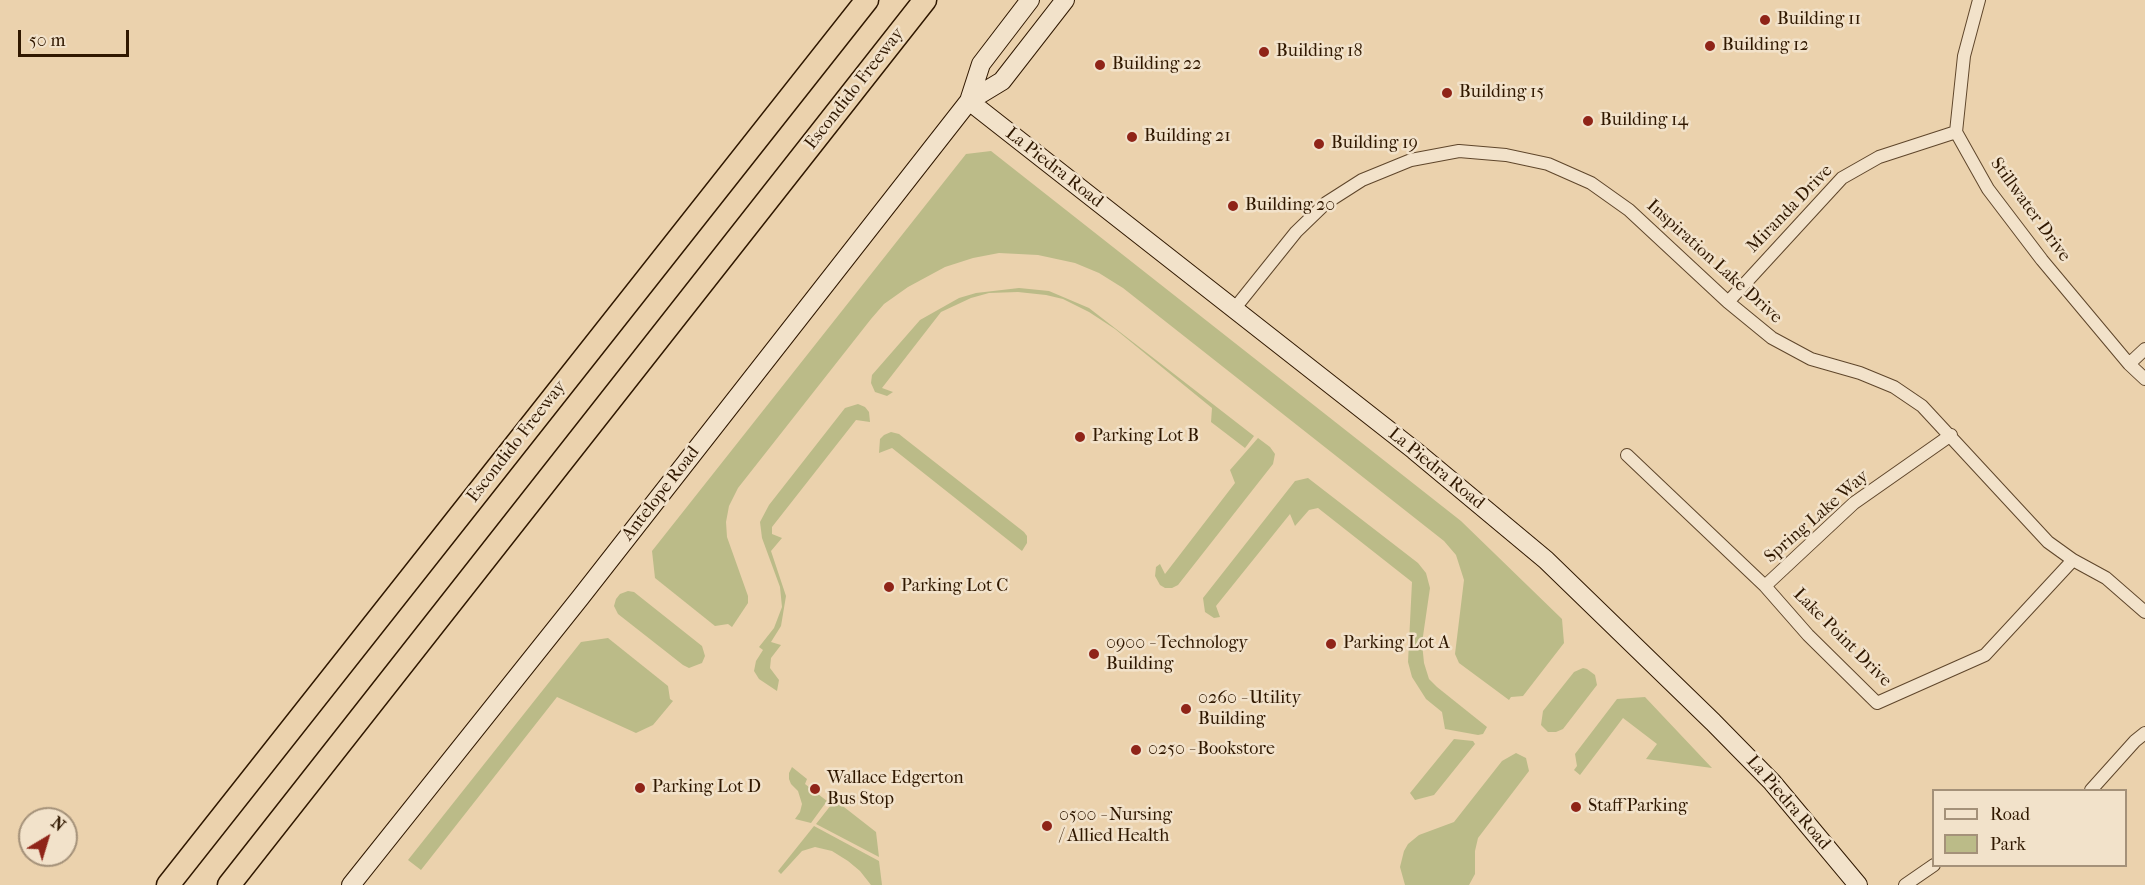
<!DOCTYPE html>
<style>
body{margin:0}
#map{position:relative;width:2145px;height:885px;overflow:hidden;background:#ebd2ad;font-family:"IM FELL French Canon",serif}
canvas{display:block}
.legend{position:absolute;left:1932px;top:789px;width:195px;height:78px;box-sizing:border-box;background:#f2e2ca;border:2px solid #a49179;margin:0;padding:8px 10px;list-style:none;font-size:18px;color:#301800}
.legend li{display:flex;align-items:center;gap:12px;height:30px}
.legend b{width:30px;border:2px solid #a49179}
.north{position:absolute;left:18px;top:807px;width:60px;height:60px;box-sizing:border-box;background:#f2e2ca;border:2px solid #a49179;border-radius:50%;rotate:38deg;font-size:16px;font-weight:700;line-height:24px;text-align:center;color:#301800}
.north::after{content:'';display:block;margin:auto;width:21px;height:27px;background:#8f2418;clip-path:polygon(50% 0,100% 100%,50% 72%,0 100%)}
.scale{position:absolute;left:18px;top:30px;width:111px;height:27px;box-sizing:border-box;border:3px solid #301800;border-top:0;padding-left:8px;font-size:18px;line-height:21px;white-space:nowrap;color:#301800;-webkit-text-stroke:4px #f2e2ca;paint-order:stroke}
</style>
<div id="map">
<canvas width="2145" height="885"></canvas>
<ul class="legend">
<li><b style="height:8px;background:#f2e2ca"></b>Road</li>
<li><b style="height:16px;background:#bb8"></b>Park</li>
</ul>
<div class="north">N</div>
<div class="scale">50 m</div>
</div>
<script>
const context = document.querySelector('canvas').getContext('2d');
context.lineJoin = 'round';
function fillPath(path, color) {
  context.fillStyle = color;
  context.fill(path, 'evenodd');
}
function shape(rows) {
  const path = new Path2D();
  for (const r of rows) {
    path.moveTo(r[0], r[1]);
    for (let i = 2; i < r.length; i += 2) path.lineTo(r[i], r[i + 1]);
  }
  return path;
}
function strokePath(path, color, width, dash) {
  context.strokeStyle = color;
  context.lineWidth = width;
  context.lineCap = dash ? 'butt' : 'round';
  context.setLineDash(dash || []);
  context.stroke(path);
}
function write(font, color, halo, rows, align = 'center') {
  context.font = font + ' "IM FELL French Canon",serif';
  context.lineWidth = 5;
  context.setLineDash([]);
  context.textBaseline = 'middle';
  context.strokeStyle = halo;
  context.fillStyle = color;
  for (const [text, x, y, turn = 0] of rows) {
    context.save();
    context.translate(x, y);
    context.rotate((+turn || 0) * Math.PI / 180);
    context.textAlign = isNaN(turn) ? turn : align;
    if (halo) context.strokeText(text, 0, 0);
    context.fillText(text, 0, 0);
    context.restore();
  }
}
fillPath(shape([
 [991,151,1461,521,1562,619,1564,643,1523,696,1511,697,1509,700,1459,663,1455,654,1464,580,1456,555,1444,541,1123,288,1099,273,1075,263,1038,255,999,253,973,258,945,267,908,287,884,304,871,319,738,488,729,506,726,522,727,537,748,596,748,603,732,627,728,624,715,626,655,578,652,551,966,154],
 [1019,288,1049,291,1089,308,1254,436,1245,448,1211,422,1212,408,1115,329,1089,312,1063,299,1046,295,1018,292,989,293,971,298,941,312,882,388,893,392,887,396,875,392,871,383,872,375,920,320,959,298,976,293],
 [858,404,865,407,869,412,870,422,856,420,772,527,772,534,782,538,771,551,786,596,781,626,771,642,781,645,771,658,770,668,779,680,777,691,759,679,754,671,756,661,763,650,759,647,774,628,782,607,780,587,762,538,760,522,769,505,845,408],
 [891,432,899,434,904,438,1024,532,1027,536,1027,543,1022,551,892,448,879,453,880,439,884,435],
 [1258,438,1270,447,1275,454,1273,464,1178,585,1172,588,1165,588,1160,585,1155,576,1156,567,1160,564,1165,574,1235,483,1230,470],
 [1308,478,1418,563,1426,573,1430,588,1422,643,1424,663,1429,679,1437,687,1487,727,1483,734,1478,735,1445,729,1442,712,1426,699,1412,677,1408,662,1412,582,1318,508,1309,510,1295,526,1290,514,1216,606,1220,617,1214,618,1205,612,1203,598,1295,481],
 [628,591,634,592,702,646,705,656,702,663,689,668,683,665,618,614,614,606,616,599,620,594],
 [608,638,668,686,670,699,673,701,653,725,636,733,557,697,421,870,408,860,581,642],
 [1583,668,1587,669,1595,675,1597,685,1563,729,1556,732,1548,732,1541,725,1543,711,1574,672],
 [1645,697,1712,768,1646,759,1657,744,1623,718,1580,775,1574,770,1577,766,1575,754,1617,699],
 [1454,739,1473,741,1475,744,1434,795,1415,800,1410,793],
 [1516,753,1526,758,1529,771,1478,838,1475,851,1475,874,1469,885,1405,885,1400,867,1404,851,1408,844,1419,835,1454,822,1502,761],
 [792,767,807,779,805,784,827,801,811,823,795,819,800,812,802,804,798,791,791,784,789,779,789,773],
 [835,800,876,832,879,857,816,824],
 [814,826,879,861,882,885,871,885,860,871,848,861,832,851,815,847,802,851,781,874,778,871]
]), '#bb8');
const street = shape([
 [1979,0,1964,56,1956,132,1988,189,2042,260,2129,364,2145,379],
 [1728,302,1842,178,1879,157,1956,132],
 [1235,308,1296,232,1326,203,1362,180,1411,160,1459,151,1506,155,1548,164,1591,183,1629,210,1728,302,1772,338,1811,359,1860,373,1894,387,1922,406,2048,542,2073,560,2106,578,2145,612],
 [2129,364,2145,349],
 [1627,455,1765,586,1808,635,1877,703,1985,655,2073,560],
 [1765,586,1854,503,1951,435],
 [2091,790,2135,741,2145,733],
 [1905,885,1934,865]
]);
const secondary = shape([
 [969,101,1414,450,1546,560,1713,722,1772,782,1858,885],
 [969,101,981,64,1030,0],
 [351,885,580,598,969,101,1002,81,1065,0]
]);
const highway = shape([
 [168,885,867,0],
 [229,885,925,0]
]);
strokePath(street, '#5f462b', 14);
strokePath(secondary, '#301800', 20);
strokePath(highway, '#301800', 25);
strokePath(street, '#f2e2ca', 12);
strokePath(secondary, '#f2e2ca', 18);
strokePath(highway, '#ebd2ad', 22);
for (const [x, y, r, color] of [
 [1765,20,6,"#8f2418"],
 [1710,46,6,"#8f2418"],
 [1264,52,6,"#8f2418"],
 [1100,65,6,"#8f2418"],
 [1447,93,6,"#8f2418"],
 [1588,121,6,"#8f2418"],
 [1132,137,6,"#8f2418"],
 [1319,144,6,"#8f2418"],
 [1233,206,6,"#8f2418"],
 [1080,437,6,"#8f2418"],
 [889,587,6,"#8f2418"],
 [1331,644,6,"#8f2418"],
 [1094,654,6,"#8f2418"],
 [1186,709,6,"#8f2418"],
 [1136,750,6,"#8f2418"],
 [640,788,6,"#8f2418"],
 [815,789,6,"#8f2418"],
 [1576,807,6,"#8f2418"],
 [1047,826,6,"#8f2418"]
]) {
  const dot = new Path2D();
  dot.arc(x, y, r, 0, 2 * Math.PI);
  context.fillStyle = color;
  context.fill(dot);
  strokePath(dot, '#f2e2ca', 2);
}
write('18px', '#301800', '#f2e2ca', [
 ["Building 11",1777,20],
 ["Building 12",1722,46],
 ["Building 18",1276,52],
 ["Building 22",1112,65],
 ["Building 15",1459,93],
 ["Building 14",1600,121],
 ["Building 21",1144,137],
 ["Building 19",1331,144],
 ["Building 20",1245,206],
 ["Parking Lot B",1092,437],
 ["Parking Lot C",901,587],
 ["0900 - Technology",1106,644],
 ["Building",1106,665],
 ["Parking Lot A",1343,644],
 ["0260 - Utility",1198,699],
 ["Building",1198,720],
 ["0250 - Bookstore",1148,750],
 ["Wallace Edgerton",827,779],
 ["Bus Stop",827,800],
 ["Parking Lot D",652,788],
 ["Staff Parking",1588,807],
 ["0500 - Nursing",1059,816],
 ["/ Allied Health",1059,837]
], 'left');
write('18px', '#301800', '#f2e2ca', [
 ["Escondido Freeway",855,89,-52],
 ["La Piedra Road",1054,168,38],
 ["Miranda Drive",1790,209,-46],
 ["Stillwater Drive",2030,210,54],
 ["Inspiration Lake Drive",1714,262,42],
 ["Escondido Freeway",517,442,-52],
 ["La Piedra Road",1436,469,39],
 ["Antelope Road",661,494,-52],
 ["Spring Lake Way",1817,517,-41],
 ["Lake Point Drive",1842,638,45],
 ["La Piedra Road",1788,803,49]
]);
</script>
